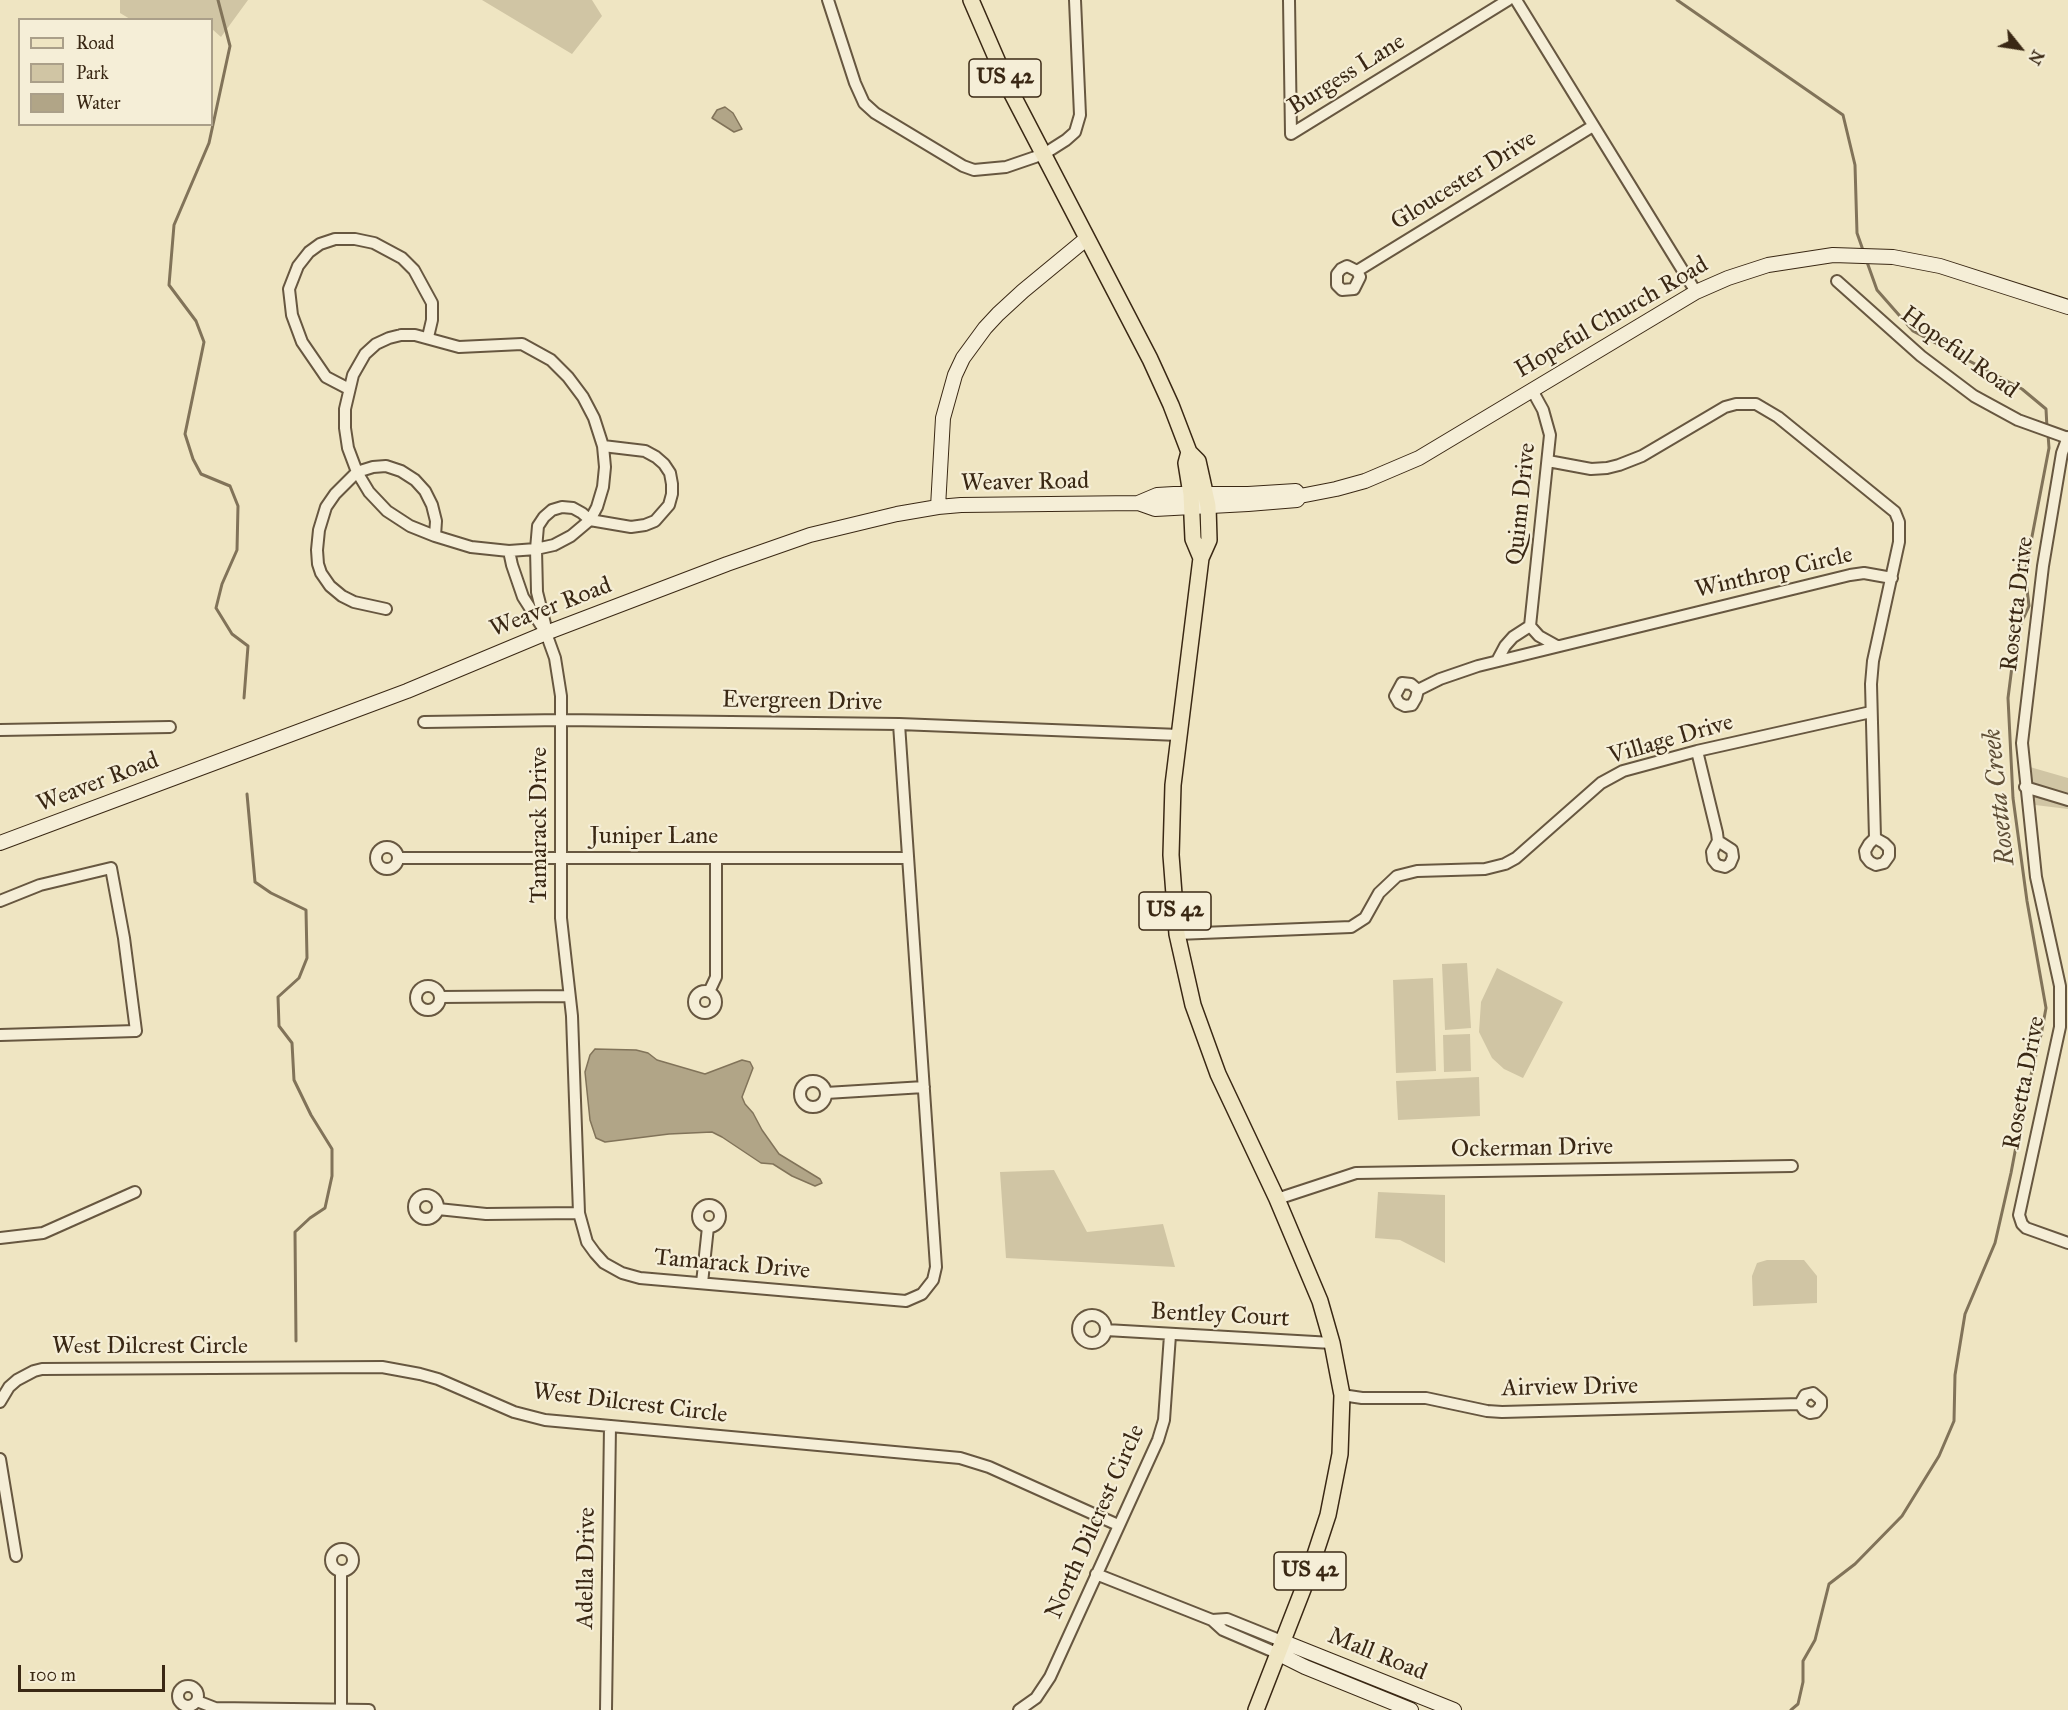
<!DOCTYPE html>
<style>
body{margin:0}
#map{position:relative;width:2068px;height:1710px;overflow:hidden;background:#efe5c2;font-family:"IM FELL Great Primer",serif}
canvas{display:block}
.legend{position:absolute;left:18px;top:18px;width:195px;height:108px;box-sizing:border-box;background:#f5eed7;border:2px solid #aa9f89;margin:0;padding:8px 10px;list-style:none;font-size:18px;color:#3a2814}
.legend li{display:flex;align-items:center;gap:12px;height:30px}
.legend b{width:30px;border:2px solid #aa9f89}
.north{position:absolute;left:1990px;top:18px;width:60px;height:60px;-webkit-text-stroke:4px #f5eed7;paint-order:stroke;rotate:120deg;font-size:16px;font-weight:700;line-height:24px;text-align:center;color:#3a2814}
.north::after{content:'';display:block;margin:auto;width:21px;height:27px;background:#3a2814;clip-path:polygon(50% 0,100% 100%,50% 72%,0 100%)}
.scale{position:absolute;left:18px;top:1665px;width:147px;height:27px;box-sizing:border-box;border:3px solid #3a2814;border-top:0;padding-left:8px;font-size:18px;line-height:21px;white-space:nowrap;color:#3a2814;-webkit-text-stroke:4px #f5eed7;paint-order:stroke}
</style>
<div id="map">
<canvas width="2068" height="1710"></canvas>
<ul class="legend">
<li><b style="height:8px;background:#efe5c2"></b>Road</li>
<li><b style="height:16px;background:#d0c5a4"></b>Park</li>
<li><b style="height:16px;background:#b1a587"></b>Water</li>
</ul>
<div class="north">N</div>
<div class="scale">100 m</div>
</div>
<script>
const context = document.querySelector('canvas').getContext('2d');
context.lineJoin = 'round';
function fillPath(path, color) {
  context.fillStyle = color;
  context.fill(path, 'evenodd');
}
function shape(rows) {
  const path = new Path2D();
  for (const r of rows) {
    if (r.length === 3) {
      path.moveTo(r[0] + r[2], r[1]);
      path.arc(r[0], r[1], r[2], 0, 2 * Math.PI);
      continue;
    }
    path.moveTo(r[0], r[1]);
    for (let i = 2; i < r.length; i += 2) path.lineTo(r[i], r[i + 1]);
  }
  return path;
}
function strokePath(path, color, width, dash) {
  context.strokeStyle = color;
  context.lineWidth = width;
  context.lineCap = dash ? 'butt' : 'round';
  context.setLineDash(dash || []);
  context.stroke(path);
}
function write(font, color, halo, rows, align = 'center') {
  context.font = font + ' "IM FELL Great Primer",serif';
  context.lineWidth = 4.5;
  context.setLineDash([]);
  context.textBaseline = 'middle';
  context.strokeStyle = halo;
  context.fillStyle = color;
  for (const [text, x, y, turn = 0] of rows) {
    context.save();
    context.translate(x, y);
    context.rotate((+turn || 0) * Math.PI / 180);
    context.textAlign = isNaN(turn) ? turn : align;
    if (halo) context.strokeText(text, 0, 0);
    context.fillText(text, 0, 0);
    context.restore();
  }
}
fillPath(shape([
 [120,0,248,0,221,37,212,29,212,20,130,19,120,13],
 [482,0,592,0,602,16,572,54],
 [2023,765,2068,778,2068,809,2027,804],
 [1467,963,1471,1028,1445,1030,1442,964],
 [1497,968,1563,1002,1523,1078,1504,1069,1492,1058,1479,1032,1481,1002],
 [1433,978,1436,1071,1396,1073,1393,980],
 [1470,1034,1471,1071,1444,1072,1443,1035],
 [1479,1077,1480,1116,1398,1120,1396,1081],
 [1054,1170,1087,1232,1163,1224,1175,1267,1006,1258,1000,1172],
 [1378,1192,1445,1195,1445,1263,1400,1240,1375,1238],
 [1767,1260,1804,1260,1817,1276,1817,1303,1753,1306,1752,1276,1757,1263]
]), '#d0c5a4');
const water = shape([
 [725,107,733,113,742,129,734,132,712,118,717,110,725,107],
 [595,1049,636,1050,648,1053,657,1060,705,1074,742,1060,750,1062,753,1068,742,1097,745,1104,753,1113,762,1130,779,1154,820,1179,822,1183,815,1186,792,1176,773,1164,761,1163,722,1137,712,1132,669,1134,605,1142,596,1138,590,1120,585,1072,590,1055,595,1049]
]);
fillPath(water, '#b1a587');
strokePath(water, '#817359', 1.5);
strokePath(shape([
 [218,0,230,46,209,143,174,225,169,285,196,321,204,342,185,434,193,459,201,474,230,486,238,506,237,550,222,584,216,608,232,634,248,646,244,698],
 [1677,0,1843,115,1855,165,1857,233,1864,253],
 [1867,262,1877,290,1913,331,2022,389,2046,409,2047,428],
 [247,794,255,882,271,893,306,910,307,958,299,978,278,997,279,1026,292,1043,294,1080,311,1115,332,1149,332,1176,325,1208,310,1218,295,1232,296,1341],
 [1791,1710,1798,1704,1803,1682,1803,1661,1815,1640,1829,1584,1855,1564,1902,1516,1939,1456,1954,1421,1955,1375,1965,1314,1995,1243,2011,1173,2025,1099,2041,1035,2046,1008,2027,901,2013,798,2008,698,2016,635,2029,606,2025,573,2049,448,2048,434]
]), '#817359', 3);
const street = shape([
 [828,0,855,83,864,103,875,113,963,166,974,170,1006,167,1044,154,1066,140,1075,132,1080,115,1075,0],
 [1289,0,1291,134],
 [1516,0,1696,292],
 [1291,134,1508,0],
 [1357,271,1360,277,1354,289,1342,290,1337,285,1337,274,1341,269,1347,266,1357,271,1593,126],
 [1837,281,1921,356,1974,396,2018,420,2068,438],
 [401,335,415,335,459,347,522,344,551,360,568,377,583,397,594,418,603,446,605,467,603,487,597,507,590,520,571,536,554,545,536,549,509,551,471,547,435,536,410,526,387,511,369,492,357,472,348,448,345,428,345,409,353,375,365,354,376,344,389,338,401,335],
 [349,389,326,377,302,342,292,315,289,289,298,266,309,252,320,244,335,239,355,239,374,243,402,258,414,270,432,303,432,320,428,337],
 [1532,390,1543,410,1550,435,1530,626,1539,636,1557,646],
 [2068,437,2062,453,2043,566,2022,743,2036,877,2060,986,2060,1027,2019,1215,2022,1224,2026,1228,2068,1243],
 [1548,461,1591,469,1607,468,1619,465,1642,456,1725,407,1736,404,1756,404,1778,417,1895,512,1899,522,1899,542,1873,661,1871,684,1875,838,1869,844,1865,851,1866,857,1870,862,1876,865,1884,863,1889,856,1889,848,1884,843,1875,838],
 [509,551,512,565,523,597,546,633,555,658,561,696,561,918,572,1016,579,1213,587,1242,595,1253,604,1263,622,1273,640,1278,906,1301,922,1294,933,1280,936,1267,899,724],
 [386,609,354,602,342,596,330,586,321,573,318,564,317,550,319,530,326,507,335,494,357,472,373,467,386,466,401,471,415,480,425,491,432,505,436,521,435,536],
 [545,624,537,592,536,549,538,526,544,517,552,510,562,507,573,508,582,513,590,520,631,527,645,525,655,521,669,505,672,494,672,484,670,473,664,464,656,457,645,451,603,446],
 [1497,661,1505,646,1513,637,1530,626],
 [1418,690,1416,698,1412,705,1405,706,1399,703,1395,696,1402,683,1411,684,1418,690,1440,679,1478,666,1850,575,1864,573,1892,578],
 [424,722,562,720,899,724,1179,735],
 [0,730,170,727],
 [1697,751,1717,833,1718,841,1712,852,1713,860,1717,865,1725,867,1730,864,1733,857,1732,850,1718,841],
 [2025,787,2068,800],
 [387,858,11],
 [399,858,908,858],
 [0,901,40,885,111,868,124,938,136,1031,0,1035],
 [1177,934,1351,927,1365,918,1379,893,1397,876,1417,871,1485,869,1505,864,1516,858,1601,783,1623,771,1697,751,1871,712],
 [428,998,12],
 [705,1002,11],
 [709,992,716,977,716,858],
 [440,997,569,996],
 [813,1094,13],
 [826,1093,924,1087],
 [426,1207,12],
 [1277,1199,1356,1173,1792,1166],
 [709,1216,11],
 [438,1209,486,1214,579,1213],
 [0,1238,43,1233,135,1192],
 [702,1283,708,1227],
 [1092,1329,14],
 [1106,1330,1332,1343],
 [1342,1395,1362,1398,1426,1398,1487,1411,1502,1412,1800,1404,1804,1410,1810,1413,1816,1412,1821,1406,1821,1400,1813,1393,1805,1395,1800,1404],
 [0,1402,9,1387,17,1380,34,1371,42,1369,382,1367,420,1374,438,1379,514,1412,545,1420,960,1458,989,1467,1118,1525],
 [0,1459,16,1556],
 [342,1560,11],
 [1096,1574,1212,1620,1223,1630,1279,1654],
 [1212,1620,1227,1619,1284,1642],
 [188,1696,10],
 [197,1701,215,1708,369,1710],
 [341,1710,341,1572],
 [606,1710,610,1426],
 [1019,1710,1036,1698,1050,1677,1158,1440,1164,1420,1170,1335]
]);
const secondary = shape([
 [1138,503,1157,495,1174,494,1248,494,1296,491,1300,496],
 [938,507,943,418,955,375,963,358,985,328,998,314,1023,291,1086,239],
 [0,843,407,691,546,633,727,564,810,535,897,514,938,507,961,505,1138,503,1155,509,1248,504,1297,500,1300,496,1336,489,1365,481,1419,458,1696,292,1728,278,1768,265,1833,255,1893,257,1940,266,2068,307],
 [1284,1642,1454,1710],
 [1279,1654,1305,1667,1411,1710]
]);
const primary = shape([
 [971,0,1010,90,1150,359,1171,405,1189,452,1198,461,1208,506,1209,540,1201,558,1173,785,1171,855,1177,934,1193,1005,1218,1074,1277,1199,1320,1301,1332,1343,1342,1395,1340,1454,1328,1515,1307,1579,1256,1710],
 [1189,452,1186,463,1191,494,1193,539,1201,558]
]);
strokePath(street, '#675740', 14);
strokePath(secondary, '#3a2814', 16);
strokePath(primary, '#3a2814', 18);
strokePath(street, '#f5eed7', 10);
strokePath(secondary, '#f5eed7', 14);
strokePath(primary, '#efe5c2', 15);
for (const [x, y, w] of [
 [1005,78,72],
 [1175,911,72],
 [1310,1571,72]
]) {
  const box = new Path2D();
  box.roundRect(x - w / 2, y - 19, w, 38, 4.5);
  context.fillStyle = '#f5eed7';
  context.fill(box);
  strokePath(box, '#3a2814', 1.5);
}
write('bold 22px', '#3a2814', null, [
 ["US 42",1005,78],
 ["US 42",1175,911],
 ["US 42",1310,1571]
]);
write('24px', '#3a2814', '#f5eed7', [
 ["Burgess Lane",1347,75,-32],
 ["Gloucester Drive",1464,181,-32],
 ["Hopeful Church Road",1612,318,-30],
 ["Hopeful Road",1959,353,36],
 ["Weaver Road",1025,483,-1],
 ["Quinn Drive",1522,504,-84],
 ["Winthrop Circle",1774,573,-13],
 ["Rosetta Drive",2018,604,-83],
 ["Weaver Road",551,608,-21],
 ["Evergreen Drive",802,702,1],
 ["Village Drive",1671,740,-16],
 ["Weaver Road",98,783,-21],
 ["Tamarack Drive",540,825,-90],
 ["Juniper Lane",654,837],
 ["Rosetta Drive",2025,1083,-79],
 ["Ockerman Drive",1532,1149,-1],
 ["Tamarack Drive",732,1265,5],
 ["Bentley Court",1220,1316,3],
 ["West Dilcrest Circle",150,1347],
 ["Airview Drive",1570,1388,-1],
 ["West Dilcrest Circle",630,1404,7],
 ["North Dilcrest Circle",1096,1522,-66],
 ["Adella Drive",587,1568,-89],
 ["Mall Road",1377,1655,22]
]);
write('italic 26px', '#5e4e36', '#f5eed7', [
 ["Rosetta Creek",2000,797,-96]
]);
</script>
